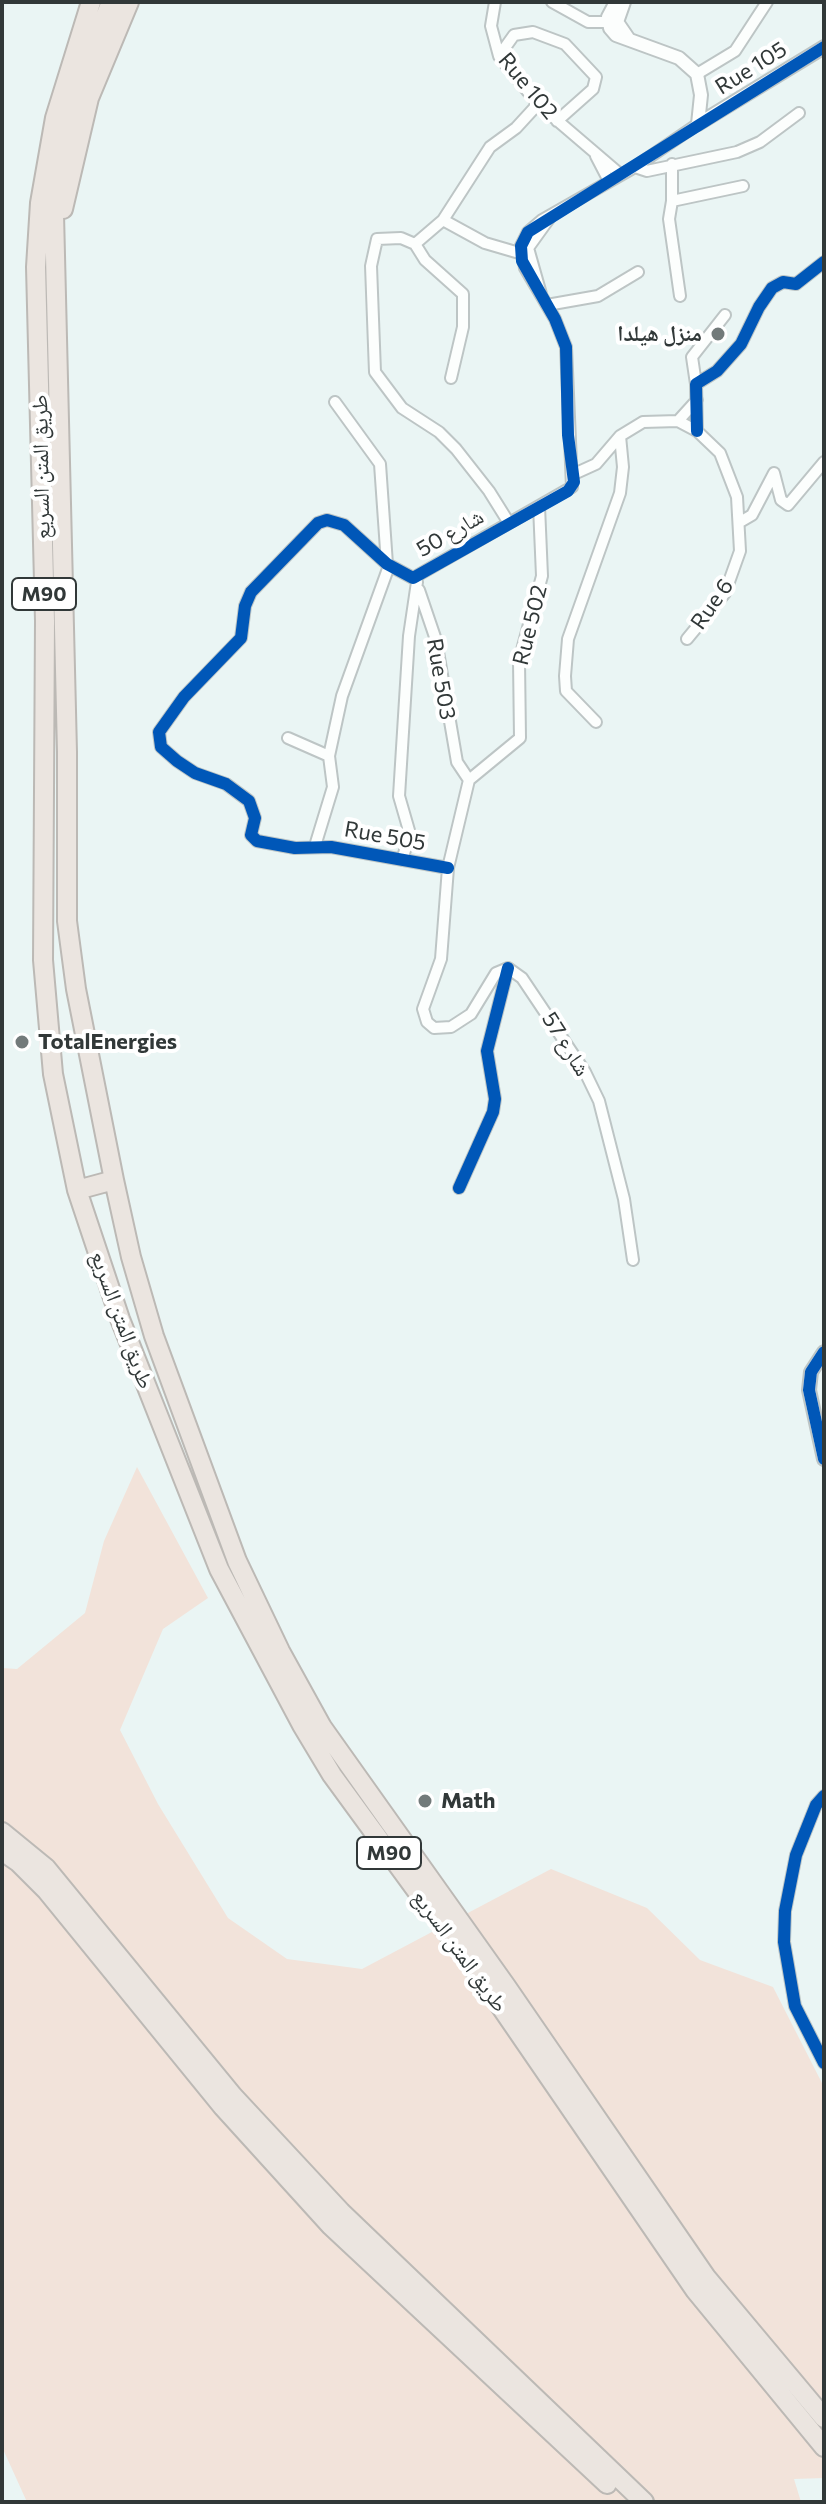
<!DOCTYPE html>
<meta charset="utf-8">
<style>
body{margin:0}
#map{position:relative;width:826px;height:2504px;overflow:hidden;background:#eaf5f4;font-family:Commissioner,sans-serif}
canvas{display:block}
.frame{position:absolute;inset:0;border:4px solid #313838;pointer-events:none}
</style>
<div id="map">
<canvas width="826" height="2504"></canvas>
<div class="frame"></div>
</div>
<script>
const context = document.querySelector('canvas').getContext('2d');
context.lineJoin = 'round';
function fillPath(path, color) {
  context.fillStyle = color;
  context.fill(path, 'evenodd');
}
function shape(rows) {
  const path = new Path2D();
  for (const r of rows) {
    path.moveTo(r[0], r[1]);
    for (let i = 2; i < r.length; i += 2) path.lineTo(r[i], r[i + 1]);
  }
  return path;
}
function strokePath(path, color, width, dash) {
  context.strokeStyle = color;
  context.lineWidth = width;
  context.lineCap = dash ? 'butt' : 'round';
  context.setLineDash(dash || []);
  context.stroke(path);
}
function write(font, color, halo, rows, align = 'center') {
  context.font = font + ' Commissioner,"Noto Naskh Arabic",sans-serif';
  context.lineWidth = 8;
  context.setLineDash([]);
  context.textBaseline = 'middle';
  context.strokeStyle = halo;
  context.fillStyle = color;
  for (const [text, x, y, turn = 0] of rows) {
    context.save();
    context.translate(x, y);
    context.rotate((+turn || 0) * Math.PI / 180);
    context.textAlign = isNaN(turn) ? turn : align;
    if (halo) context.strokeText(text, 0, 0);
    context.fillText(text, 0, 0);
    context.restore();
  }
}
fillPath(shape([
 [137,1467,208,1598,163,1629,120,1730,158,1804,228,1918,287,1959,362,1969,551,1869,647,1908,700,1960,773,1987,824,2087,824,2478,794,2479,801,2502,27,2502,2,2447,2,1668,17,1669,85,1613,104,1541]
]), '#f2e3da');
const minor = shape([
 [495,2,491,26,499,56,538,104,621,175],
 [552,2,588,22,615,22],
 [499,56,514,35,533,32,565,44,596,77,593,89,557,121],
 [697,74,735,51,767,2],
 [596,156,609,181],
 [672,164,672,201,743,186],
 [635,167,647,171,737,152,760,142,799,113],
 [672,201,669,219,680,296],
 [443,220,485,243,526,255],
 [415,244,425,260,463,294,463,327,451,378],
 [541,294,528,248,551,216],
 [547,305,598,296,638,272],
 [696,384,692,357,725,315],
 [335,402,380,464,387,564],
 [678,421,697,400],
 [697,431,696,384,717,371,741,344,759,307,772,288,783,282,796,284,824,262],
 [574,474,596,464,620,436,643,422,678,421,697,431,720,453,737,497,740,551,725,593,687,639],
 [539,506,542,576,519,661,520,738,469,780,448,868,441,959,423,1009,427,1022,434,1028,451,1027,471,1014,496,973,508,968,522,978,585,1072,599,1101,624,1199,633,1260],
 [740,522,752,515,774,473,781,500,788,505,824,462],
 [509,523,489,491,456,449,439,432,402,408,375,372,371,266,377,239,401,238,415,244,443,220,490,147,516,128,538,104],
 [419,590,436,640,457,762,469,780],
 [596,722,566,691,565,676,568,639,620,493,623,467,620,436],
 [288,738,329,756],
 [315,846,333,787,329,756,342,696,389,566],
 [402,860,410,834,399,796,409,636,417,582],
 [448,868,331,847,295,848,257,841,251,835,255,818,249,801,226,784,195,773,177,761,161,747,159,732,184,697,241,638,245,606,251,592,318,523,327,520,344,525,387,564,413,578,572,487,566,347,555,319,525,268,521,246,528,232,542,220,635,167,698,124],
 [459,1188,493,1112,495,1099,487,1051,508,968],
 [824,1796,816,1805,796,1855,785,1911,784,1942,795,2006,824,2063]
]);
const tertiary = shape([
 [616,2,608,17,610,28,616,35,679,58,697,74,701,95,698,124],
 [624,2,617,22,628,38],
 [698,124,824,47],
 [824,1352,811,1372,809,1390,824,1459]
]);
const motorway = shape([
 [91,2,55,118,40,203,36,267,45,621,43,960,53,1074,77,1190,120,1319,219,1569,302,1725,332,1775,492,1994,695,2290,824,2447],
 [111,2,80,80,66,133,54,214,67,752,67,921,76,989,114,1180,131,1257,154,1336,237,1561,280,1651,322,1727,506,1986,706,2277,824,2418],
 [63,209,89,98,129,2],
 [77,1190,114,1180],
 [2,1832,46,1868,233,2096,341,2212,644,2502],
 [2,1851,18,1862,47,1891,223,2107,331,2226,607,2484]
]);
strokePath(minor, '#bdc5c5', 14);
strokePath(tertiary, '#bdc5c5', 16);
strokePath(motorway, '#bcb9b5', 22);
strokePath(minor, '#fcfefd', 10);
strokePath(tertiary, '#fcfefd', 12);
strokePath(motorway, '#ebe5e0', 18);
strokePath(shape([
 [697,431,696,384,717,371,741,344,759,307,772,288,783,282,796,284,824,262],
 [448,868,331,847,295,848,257,841,251,835,255,818,249,801,226,784,195,773,177,761,161,747,159,732,184,697,241,638,245,606,251,592,318,523,327,520,344,525,387,564,413,578,568,491,574,482,568,435,566,347,555,319,522,261,521,246,528,232,824,47],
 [459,1188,493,1112,495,1099,487,1051,508,968],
 [824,1352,811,1372,809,1390,824,1459],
 [824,1796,816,1805,796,1855,785,1911,784,1942,795,2006,824,2063]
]), '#0057b8', 12);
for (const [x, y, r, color] of [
 [718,334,8,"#727a7a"],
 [22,1042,8,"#727a7a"],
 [425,1801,8,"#727a7a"]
]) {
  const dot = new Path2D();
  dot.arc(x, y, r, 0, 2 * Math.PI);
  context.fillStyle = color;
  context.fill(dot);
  strokePath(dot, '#fff', 3);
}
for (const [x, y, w] of [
 [44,594,64],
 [389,1853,64]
]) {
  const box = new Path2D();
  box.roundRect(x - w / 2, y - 16, w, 32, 6);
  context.fillStyle = '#fff';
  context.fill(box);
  strokePath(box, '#313838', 2);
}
write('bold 20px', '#313838', null, [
 ["M90",44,594],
 ["M90",389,1853]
]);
write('22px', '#313838', '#fff', [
 ["Rue 105",751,68,-32],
 ["Rue 102",528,86,50],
 ["طريق المتن السريع",41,467,-91],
 ["شارع 50",450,533,-30],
 ["Rue 6",712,604,-55],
 ["Rue 502",530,625,-76],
 ["Rue 503",441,679,80],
 ["Rue 505",385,836,10],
 ["شارع 57",566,1044,58],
 ["طريق المتن السريع",122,1320,70],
 ["طريق المتن السريع",460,1951,54]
]);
write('bold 22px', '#313838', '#fff', [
 ["منزل هيلدا",702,334,"right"],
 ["TotalEnergies",38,1042],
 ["Math",441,1801]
], 'left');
</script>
